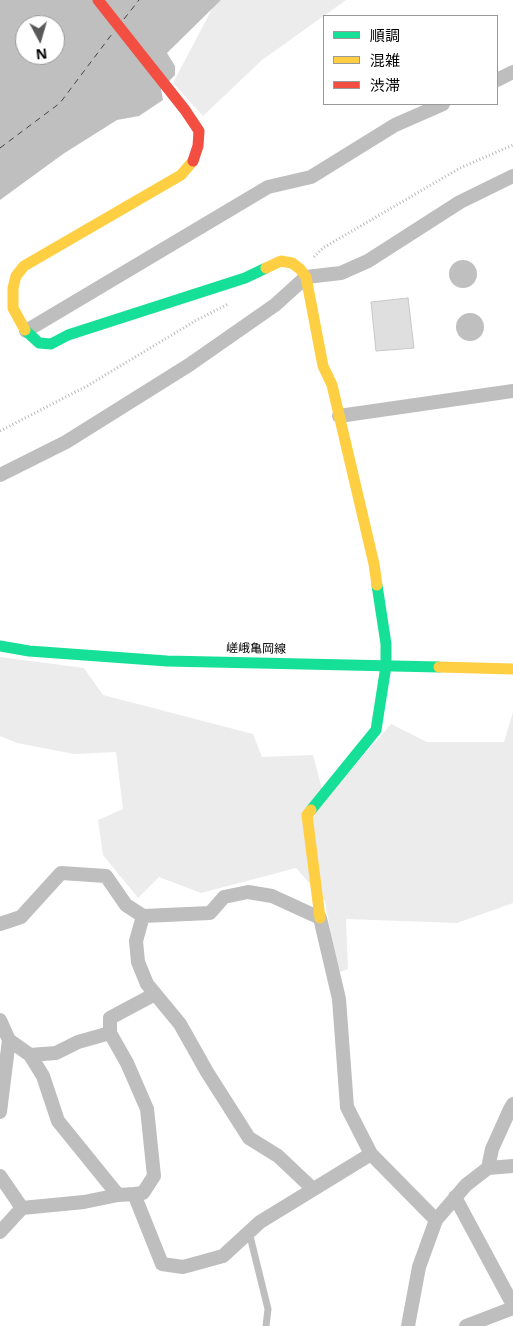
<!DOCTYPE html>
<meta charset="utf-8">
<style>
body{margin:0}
#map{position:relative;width:513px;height:1326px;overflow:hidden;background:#fff;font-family:"Noto Sans","Noto Sans JP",sans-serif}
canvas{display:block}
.legend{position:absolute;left:323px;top:15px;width:175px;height:90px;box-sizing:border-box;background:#fff;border:1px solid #999;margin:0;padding:6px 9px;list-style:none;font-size:15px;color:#000}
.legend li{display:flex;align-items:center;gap:10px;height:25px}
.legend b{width:25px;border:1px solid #999}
.north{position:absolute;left:15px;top:15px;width:50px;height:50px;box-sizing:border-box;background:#fff;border:1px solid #999;border-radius:50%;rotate:174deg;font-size:14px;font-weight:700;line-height:20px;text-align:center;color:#000}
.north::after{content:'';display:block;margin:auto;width:18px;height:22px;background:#595959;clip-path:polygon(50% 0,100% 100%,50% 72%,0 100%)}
</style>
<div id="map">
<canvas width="513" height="1326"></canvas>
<ul class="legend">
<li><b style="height:6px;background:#16e098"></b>順調</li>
<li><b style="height:6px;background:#ffcf43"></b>混雑</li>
<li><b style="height:6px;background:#f24e42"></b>渋滞</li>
</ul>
<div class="north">N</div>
</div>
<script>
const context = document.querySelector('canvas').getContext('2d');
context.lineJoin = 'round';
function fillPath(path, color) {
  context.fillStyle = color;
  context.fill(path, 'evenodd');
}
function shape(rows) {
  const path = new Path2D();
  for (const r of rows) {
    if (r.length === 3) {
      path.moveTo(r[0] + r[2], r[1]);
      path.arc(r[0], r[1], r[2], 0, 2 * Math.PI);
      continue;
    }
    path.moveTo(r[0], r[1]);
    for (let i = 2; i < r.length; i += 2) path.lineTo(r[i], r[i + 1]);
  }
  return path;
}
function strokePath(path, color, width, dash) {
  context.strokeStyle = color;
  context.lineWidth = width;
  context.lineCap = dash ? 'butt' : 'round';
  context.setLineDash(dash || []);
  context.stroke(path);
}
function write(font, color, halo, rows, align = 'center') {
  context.font = font + ' "Noto Sans","Noto Sans JP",sans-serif';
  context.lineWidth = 4.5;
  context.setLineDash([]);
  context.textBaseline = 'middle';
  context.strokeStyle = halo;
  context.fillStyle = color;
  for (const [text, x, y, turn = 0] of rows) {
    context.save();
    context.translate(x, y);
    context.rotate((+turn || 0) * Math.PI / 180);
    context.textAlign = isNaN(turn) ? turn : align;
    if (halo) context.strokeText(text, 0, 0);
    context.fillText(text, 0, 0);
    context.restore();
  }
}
fillPath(shape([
 [221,0,346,0,262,60,203,116,173,83,213,7],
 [0,657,84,668,103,695,253,734,262,757,313,755,325,800,391,724,427,742,504,742,513,712,513,903,457,923,346,919,348,969,338,973,325,901,296,868,201,893,159,877,138,898,103,855,98,820,123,809,116,752,74,754,17,743,0,736]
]), '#ececec');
fillPath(shape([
 [0,0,221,0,167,53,175,66,175,75,161,89,163,100,139,116,117,120,63,154,0,200],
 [25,25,55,25,55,55,25,55],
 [463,274,14],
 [470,327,14]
]), '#bfbfbf');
strokePath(shape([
 [124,19,139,0],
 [0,148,60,103,112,34]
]), '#444', 1, [6, 5]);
const building = shape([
 [408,298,414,348,376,351,371,302,408,298]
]);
fillPath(building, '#dfdfdf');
strokePath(building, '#c7c7c7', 1);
strokePath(shape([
 [314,257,323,248,460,168,513,145],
 [0,431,87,386,195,321,228,304]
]), '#b9b9b9', 3, [1, 2.5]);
strokePath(shape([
 [249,1232,268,1309,266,1326]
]), '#bebebe', 7);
strokePath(shape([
 [497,80,513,72],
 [26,331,268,187,311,177,395,125,443,104],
 [339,416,513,391],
 [0,475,66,442,189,365,275,305,306,277,341,273,368,261,460,202,513,176],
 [143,916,136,941,138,962,147,984,180,1024,207,1072,249,1138,278,1156,313,1189],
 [0,924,21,917,61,873,106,876,126,905,143,916,210,913,224,897,248,892,272,896,320,918,339,999,347,1107,371,1154,436,1220],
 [0,1020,9,1040,30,1055,43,1076,58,1121,118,1195],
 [30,1055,56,1053,78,1042,110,1033],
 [0,1112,9,1040],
 [488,1168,492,1149,510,1109,513,1104],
 [0,1176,22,1208],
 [134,1194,143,1193,154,1176,147,1109,127,1063,110,1033,110,1018,155,994],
 [455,1197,513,1305],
 [0,1232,22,1208,84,1202,118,1195,134,1194,162,1264,183,1267,223,1256,260,1222,371,1154],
 [408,1326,419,1267,436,1220,466,1185,488,1168,513,1166],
 [466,1326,513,1308]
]), '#bebebe', 14);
strokePath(shape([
 [25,330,39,343,51,344,68,335,245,278,266,268],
 [0,646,29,651,167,661,439,667],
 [311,810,376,730,386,666,386,644,377,585]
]), '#16e098', 11);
strokePath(shape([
 [266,268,281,261,292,263,300,269,306,277,323,366,332,385,374,564,377,585],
 [25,330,13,308,13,288,16,276,24,266,181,175,193,161],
 [439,667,513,669],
 [311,810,307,815,320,918]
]), '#ffcf43', 11);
strokePath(shape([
 [98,0,185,110,199,131,198,146,193,161]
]), '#f24e42', 11);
write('12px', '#000', '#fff', [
 ["嵯峨亀岡線",256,649,1]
]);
</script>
